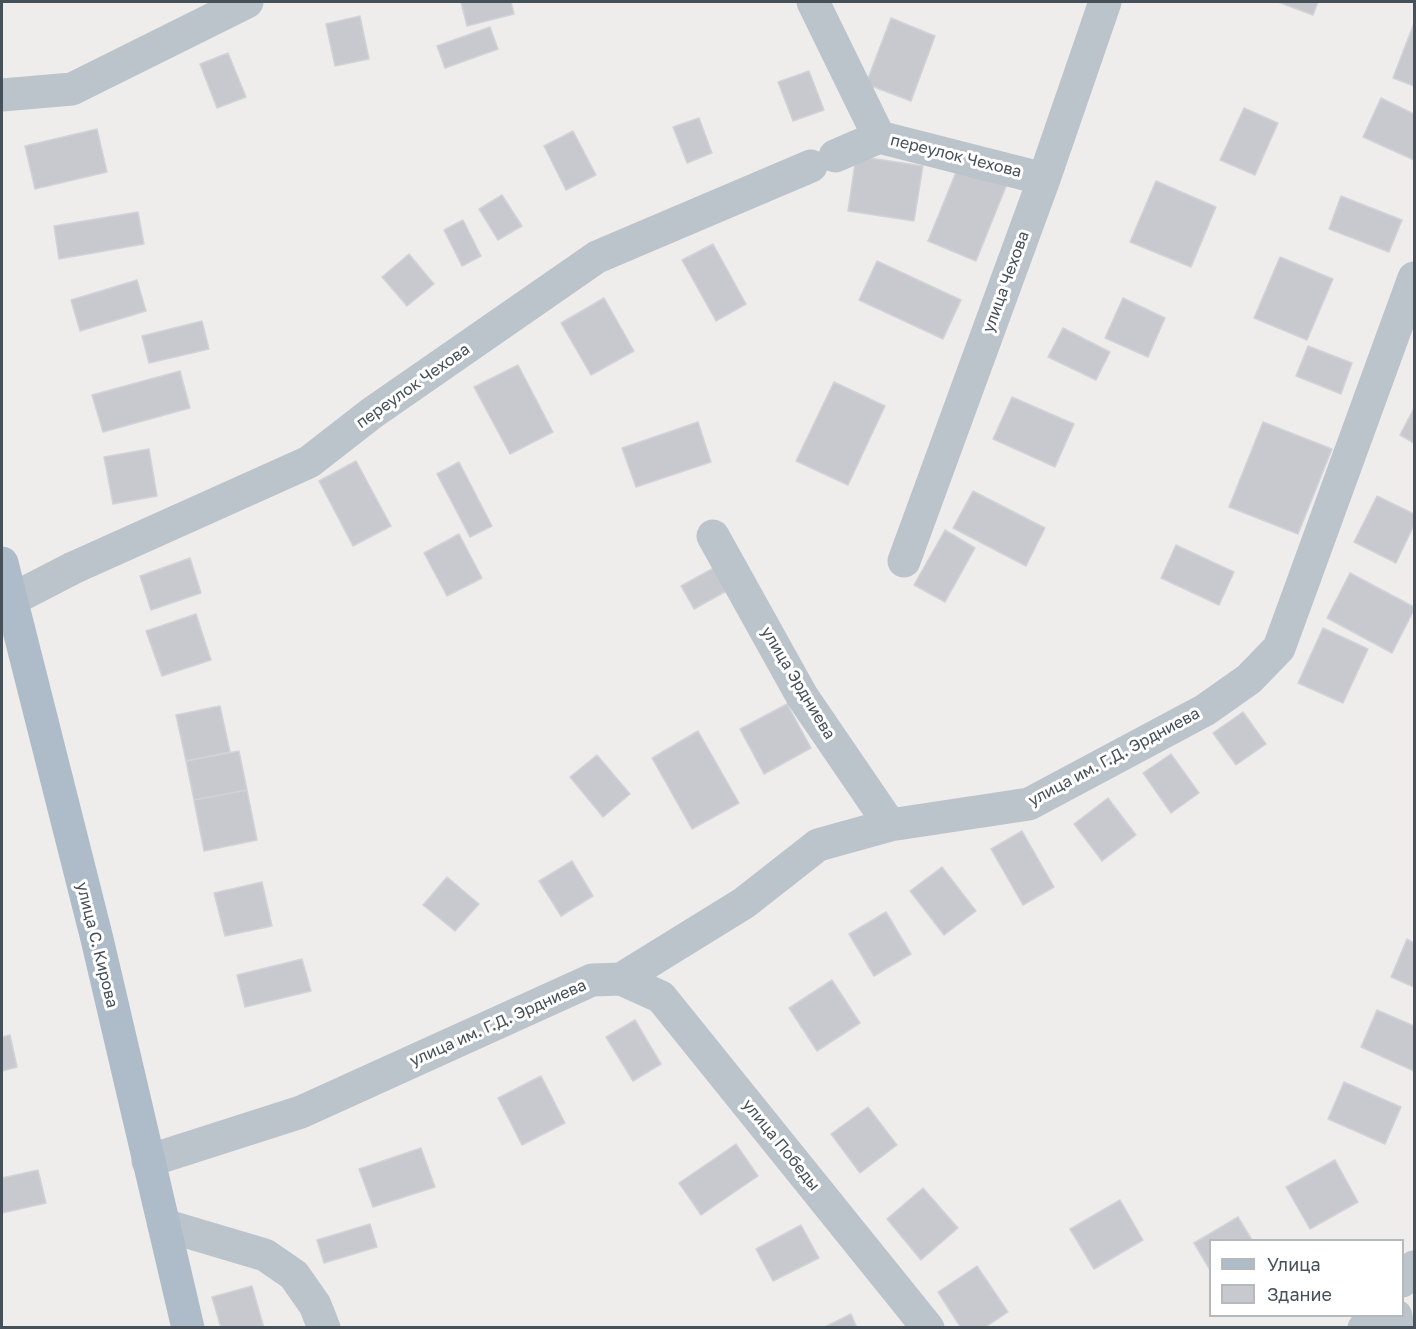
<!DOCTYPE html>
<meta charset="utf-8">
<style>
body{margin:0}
#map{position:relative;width:1416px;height:1329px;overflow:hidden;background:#efecec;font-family:"Golos Text",sans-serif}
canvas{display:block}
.frame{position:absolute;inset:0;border:3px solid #465058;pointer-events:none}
.legend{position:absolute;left:1209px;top:1239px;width:195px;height:78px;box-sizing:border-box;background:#fff;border:2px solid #b5b9bc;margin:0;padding:8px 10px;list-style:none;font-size:18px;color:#465058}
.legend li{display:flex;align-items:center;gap:12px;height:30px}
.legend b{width:30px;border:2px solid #b5b9bc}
</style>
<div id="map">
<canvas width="1416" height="1329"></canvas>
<div class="frame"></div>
<ul class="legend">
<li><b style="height:8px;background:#aebcc9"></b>Улица</li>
<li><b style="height:16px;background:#c7c9cf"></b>Здание</li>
</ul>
</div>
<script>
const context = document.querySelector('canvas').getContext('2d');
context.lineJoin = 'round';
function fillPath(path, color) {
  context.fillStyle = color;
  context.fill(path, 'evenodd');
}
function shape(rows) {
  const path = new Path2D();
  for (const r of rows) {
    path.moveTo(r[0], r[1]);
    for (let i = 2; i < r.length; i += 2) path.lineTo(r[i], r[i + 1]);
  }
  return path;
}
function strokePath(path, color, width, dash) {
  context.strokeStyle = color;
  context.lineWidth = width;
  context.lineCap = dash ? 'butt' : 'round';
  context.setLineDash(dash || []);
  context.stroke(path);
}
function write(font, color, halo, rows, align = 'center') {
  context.font = font + ' "Golos Text",sans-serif';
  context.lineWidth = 6;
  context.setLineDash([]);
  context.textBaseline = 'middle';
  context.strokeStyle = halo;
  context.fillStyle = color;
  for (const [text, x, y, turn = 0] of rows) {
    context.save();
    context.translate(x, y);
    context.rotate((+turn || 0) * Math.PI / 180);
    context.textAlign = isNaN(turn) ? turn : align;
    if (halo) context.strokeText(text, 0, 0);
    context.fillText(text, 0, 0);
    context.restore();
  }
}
const building = shape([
 [461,2,511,2,514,14,467,26,461,2],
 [1278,2,1318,2,1313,15,1278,2],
 [360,16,369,59,335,66,326,24,360,16],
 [891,18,935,36,911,101,866,84,891,18],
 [1414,23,1414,86,1393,78,1414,23],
 [490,27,498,49,445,68,437,46,490,27],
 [228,53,246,97,217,108,200,64,228,53],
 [809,71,824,110,793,121,778,82,809,71],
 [1381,98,1414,114,1414,160,1363,137,1381,98],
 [1244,108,1278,123,1255,175,1220,160,1244,108],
 [699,118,712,153,687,163,673,127,699,118],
 [97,129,107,172,35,189,25,146,97,129],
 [573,131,596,175,566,190,544,146,573,131],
 [856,156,923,166,914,221,848,211,856,156],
 [961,160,1009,179,976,261,928,241,961,160],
 [1156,181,1216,207,1191,267,1130,242,1156,181],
 [502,195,522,226,498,240,479,209,502,195],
 [1341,196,1402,220,1389,252,1329,229,1341,196],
 [138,212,144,244,59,259,54,226,138,212],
 [463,220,481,256,462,266,444,230,463,220],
 [713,244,746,304,716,321,682,260,713,244],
 [409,254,434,284,407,306,382,277,409,254],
 [1280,257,1333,279,1307,340,1254,318,1280,257],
 [877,261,961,300,943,339,859,300,877,261],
 [137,280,146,311,80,331,71,300,137,280],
 [604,298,634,351,591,375,561,323,604,298],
 [1123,298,1165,318,1148,357,1105,338,1123,298],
 [202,321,209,349,149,363,142,336,202,321],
 [1063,328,1110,352,1096,380,1048,357,1063,328],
 [1308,346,1352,363,1341,394,1296,376,1308,346],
 [518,365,553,432,510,454,474,387,518,365],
 [180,371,190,408,103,432,92,395,180,371],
 [834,382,885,406,848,485,796,461,834,382],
 [1012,397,1074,424,1055,467,993,439,1012,397],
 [1414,408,1414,443,1400,435,1414,408],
 [698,422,711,462,636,487,622,448,698,422],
 [1263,422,1332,449,1298,534,1229,507,1263,422],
 [149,449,157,496,113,504,104,457,149,449],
 [356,461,391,526,353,546,319,481,356,461],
 [459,462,492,526,470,537,437,474,459,462],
 [973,491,1045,528,1026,566,953,528,973,491],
 [1377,496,1414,514,1414,525,1396,563,1354,542,1377,496],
 [945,530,975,548,945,602,914,585,945,530],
 [459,534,482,578,447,596,424,553,459,534],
 [1176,545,1234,572,1219,605,1161,578,1176,545],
 [190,558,201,593,151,610,140,576,190,558],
 [719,565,732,588,694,609,681,586,719,565],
 [1350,573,1414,607,1414,610,1392,653,1327,618,1350,573],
 [196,614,211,660,162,676,146,631,196,614],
 [1323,628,1368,649,1343,703,1298,683,1323,628],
 [787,704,811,748,764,774,740,729,787,704],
 [220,706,230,752,186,761,176,715,220,706],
 [1243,712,1266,744,1236,765,1213,733,1243,712],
 [698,731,739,803,692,829,652,758,698,731],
 [239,751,247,790,194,800,186,761,239,751],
 [1171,754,1199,793,1171,813,1143,773,1171,754],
 [597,755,630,794,603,817,570,777,597,755],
 [247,790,257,840,204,851,194,800,247,790],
 [1108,798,1136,835,1102,861,1074,824,1108,798],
 [1022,831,1054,887,1023,905,991,849,1022,831],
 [572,861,593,896,561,916,539,881,572,861],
 [942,867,976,911,944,935,910,891,942,867],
 [447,877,479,904,455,931,423,905,447,877],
 [262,882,272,926,225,936,214,893,262,882],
 [886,912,911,954,874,976,849,934,886,912],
 [1407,939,1414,943,1414,987,1391,977,1407,939],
 [302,959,311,991,245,1007,237,975,302,959],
 [832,980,860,1023,817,1051,789,1008,832,980],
 [1377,1010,1414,1026,1414,1071,1361,1047,1377,1010],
 [635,1020,661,1064,633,1081,606,1037,635,1020],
 [10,1035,17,1067,2,1071,2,1037,10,1035],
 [541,1076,565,1123,522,1145,498,1098,541,1076],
 [1344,1082,1401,1107,1385,1144,1328,1119,1344,1082],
 [868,1107,897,1145,860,1173,831,1134,868,1107],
 [736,1144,758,1176,701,1215,679,1183,736,1144],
 [421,1148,435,1187,373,1207,359,1169,421,1148],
 [1335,1160,1358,1202,1310,1229,1286,1187,1335,1160],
 [38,1170,46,1203,2,1213,2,1178,38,1170],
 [923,1188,958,1228,921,1260,887,1219,923,1188],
 [1120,1200,1143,1240,1094,1269,1070,1229,1120,1200],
 [1238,1217,1252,1240,1210,1240,1210,1270,1194,1243,1238,1217],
 [370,1224,377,1247,324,1263,317,1240,370,1224],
 [801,1225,819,1258,773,1281,756,1249,801,1225],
 [977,1266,1008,1312,984,1328,961,1328,938,1292,977,1266],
 [252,1286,264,1328,221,1328,212,1297,252,1286],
 [851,1314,857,1328,823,1328,851,1314]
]);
fillPath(building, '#c7c9cf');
strokePath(building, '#d1d3d8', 1.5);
strokePath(shape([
 [813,2,879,137],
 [2,95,72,89,247,2],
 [835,156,879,137,1044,179],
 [713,536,802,696,890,825],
 [904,561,1044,179,1105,2],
 [11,600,73,568,309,462,372,413,597,257,811,166],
 [621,979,661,997,928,1328],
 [148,1161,301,1112,592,980,621,979,744,903,818,845,890,825,1029,804,1205,710,1249,679,1279,648,1414,278],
 [164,1225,265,1255,294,1275,315,1305,324,1328],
 [1402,1281,1414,1267],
 [1396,1316,1398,1328],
 [1364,1328,1374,1316]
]), '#bcc4cb', 33);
strokePath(shape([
 [2,563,97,939,188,1328]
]), '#aebcc9', 33);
write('16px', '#465058', '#fff', [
 ["переулок Чехова",956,156,14],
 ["улица Чехова",1006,282,-70],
 ["переулок Чехова",413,386,-35],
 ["улица Эрдниева",798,683,59],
 ["улица им. Г.Д. Эрдниева",1114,757,-28],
 ["улица С. Кирова",97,945,76],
 ["улица им. Г.Д. Эрдниева",498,1023,-24],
 ["улица Победы",781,1145,51]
]);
</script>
